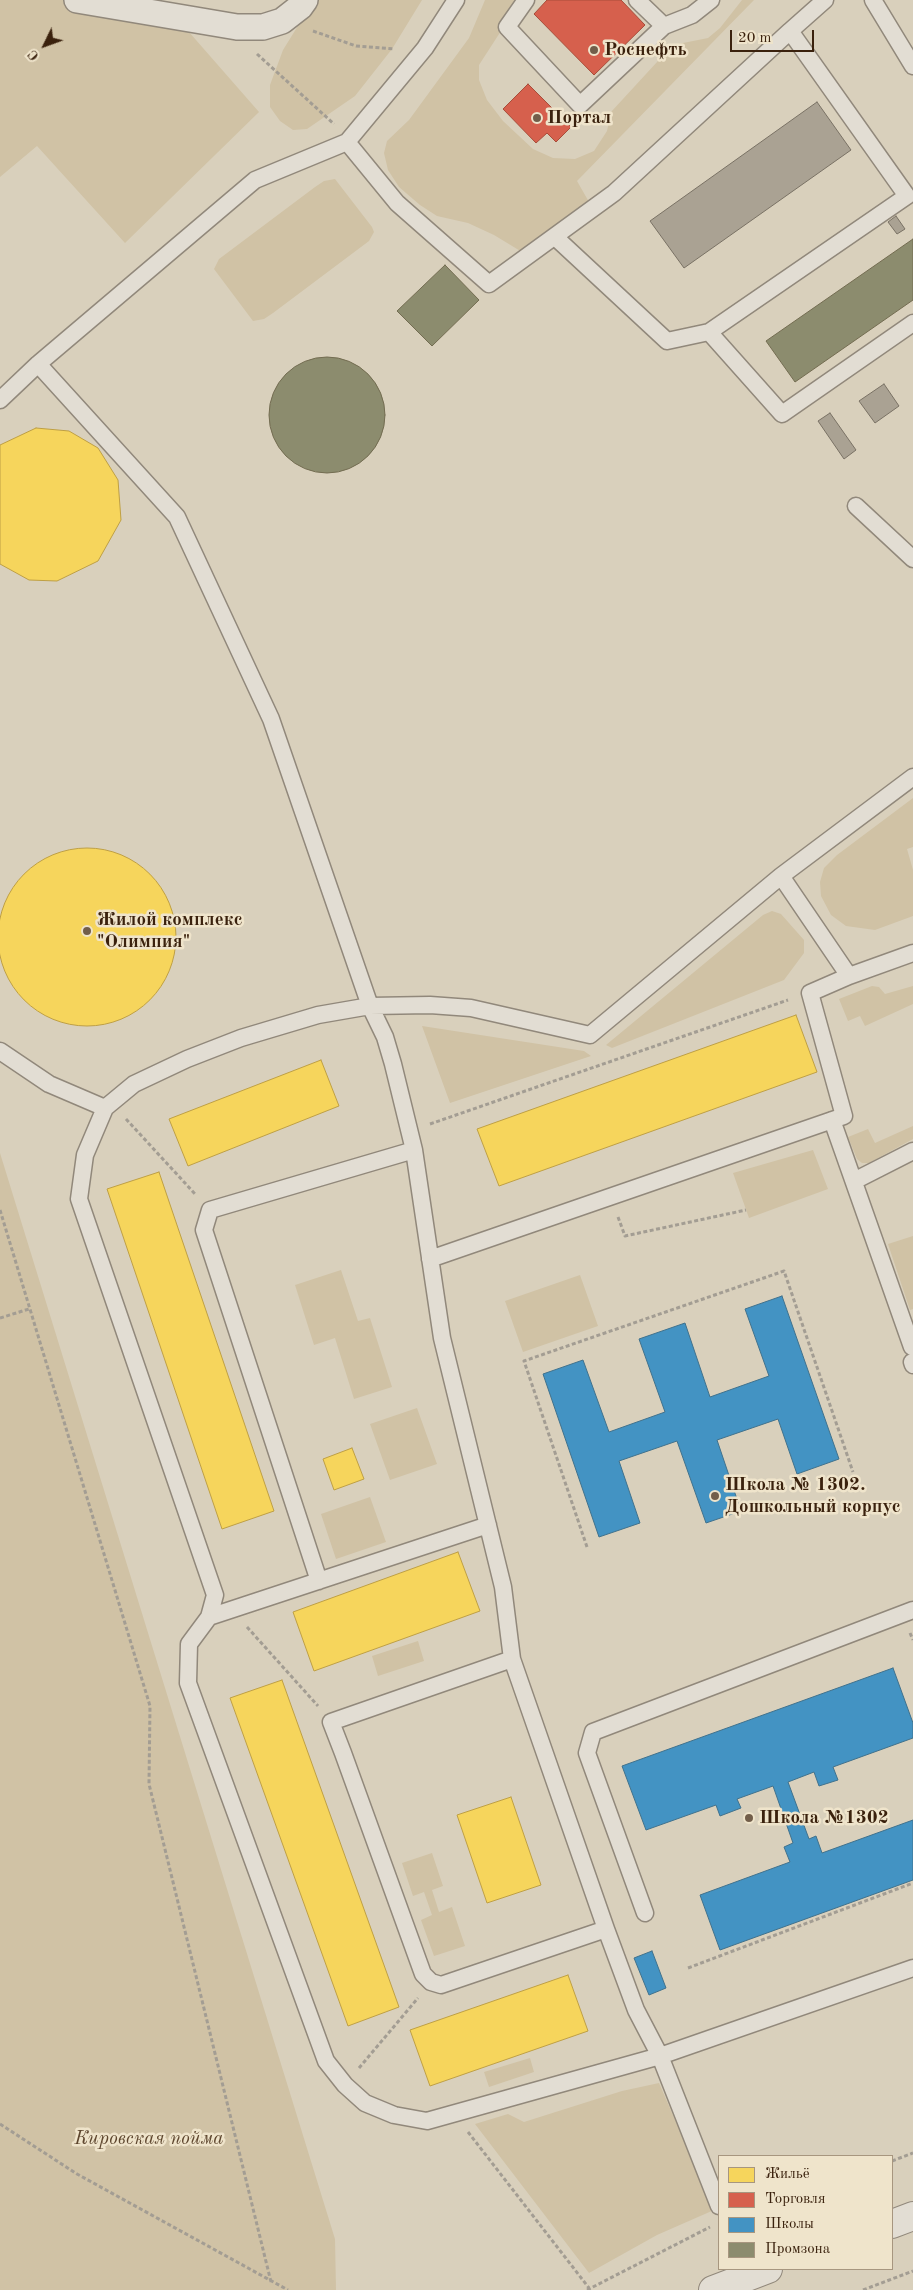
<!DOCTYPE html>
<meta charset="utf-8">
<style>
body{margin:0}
#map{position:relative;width:913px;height:2290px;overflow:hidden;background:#d9d0bc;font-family:"Old Standard TT",serif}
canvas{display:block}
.legend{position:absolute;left:718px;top:2155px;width:175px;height:115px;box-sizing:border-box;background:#efe4cb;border:1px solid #a7967f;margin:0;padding:6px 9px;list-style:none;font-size:15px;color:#3a210d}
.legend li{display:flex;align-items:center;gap:10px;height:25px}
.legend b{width:25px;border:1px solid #a7967f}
.north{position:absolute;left:20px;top:20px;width:50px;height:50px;-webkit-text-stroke:4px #efe4cb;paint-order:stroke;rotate:228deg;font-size:14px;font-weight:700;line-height:20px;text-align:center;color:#3a210d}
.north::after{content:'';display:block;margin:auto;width:18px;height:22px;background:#3a210d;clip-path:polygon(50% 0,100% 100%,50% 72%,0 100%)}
.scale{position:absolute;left:730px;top:30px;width:84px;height:22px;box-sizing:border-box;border:2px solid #3a210d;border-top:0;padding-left:6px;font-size:15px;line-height:18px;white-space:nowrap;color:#3a210d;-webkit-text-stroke:4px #efe4cb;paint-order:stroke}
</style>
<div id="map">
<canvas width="913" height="2290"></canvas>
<ul class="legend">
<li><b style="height:14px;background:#f6d55c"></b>Жильё</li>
<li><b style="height:14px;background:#d6604d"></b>Торговля</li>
<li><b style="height:14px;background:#4393c3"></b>Школы</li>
<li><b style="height:14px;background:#8c8c6e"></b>Промзона</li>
</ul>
<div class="north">С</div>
<div class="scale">20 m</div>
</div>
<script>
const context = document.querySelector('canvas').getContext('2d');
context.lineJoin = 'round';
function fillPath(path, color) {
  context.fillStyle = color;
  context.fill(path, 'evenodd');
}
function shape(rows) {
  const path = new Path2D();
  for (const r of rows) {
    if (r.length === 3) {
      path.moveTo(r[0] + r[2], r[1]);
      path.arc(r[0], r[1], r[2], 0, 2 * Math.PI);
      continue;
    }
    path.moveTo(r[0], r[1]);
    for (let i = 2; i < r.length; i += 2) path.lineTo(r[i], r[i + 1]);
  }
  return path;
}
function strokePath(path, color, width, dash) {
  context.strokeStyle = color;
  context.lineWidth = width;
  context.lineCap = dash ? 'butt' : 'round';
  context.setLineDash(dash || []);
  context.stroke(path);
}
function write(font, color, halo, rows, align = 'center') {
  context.font = font + ' "Old Standard TT",serif';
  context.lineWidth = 5;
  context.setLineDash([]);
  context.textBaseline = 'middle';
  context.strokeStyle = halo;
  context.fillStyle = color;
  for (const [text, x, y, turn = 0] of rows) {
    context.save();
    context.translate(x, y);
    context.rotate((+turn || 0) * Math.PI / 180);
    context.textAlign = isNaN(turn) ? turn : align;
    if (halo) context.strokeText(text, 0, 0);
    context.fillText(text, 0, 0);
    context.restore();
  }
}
fillPath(shape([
 [0,0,161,0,259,112,125,243,37,146,0,177],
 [314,0,422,0,392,49,355,96,307,129,293,130,280,121,270,107,270,85,283,50],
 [485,0,521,0,479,65,479,80,487,100,503,121,533,149,553,158,575,159,594,151,607,131,611,112,669,49,678,44,708,38,720,28,742,0,754,0,577,181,589,202,522,252,494,235,468,223,437,216,420,205,399,187,388,170,384,153,387,141,409,120,469,38],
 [335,179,372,227,374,232,369,241,273,313,264,319,253,321,214,269,219,259,315,187,324,181],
 [913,798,913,847,907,849,913,870,913,916,875,930,846,926,831,915,821,896,820,882,824,868,837,855],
 [772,911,781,914,804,940,804,953,784,980,612,1048,606,1045,763,915],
 [872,986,879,987,885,994,913,986,913,1004,865,1026,860,1016,848,1021,839,999],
 [422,1026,584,1051,591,1056,450,1103],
 [913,1126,913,1139,869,1163,862,1163,857,1159,848,1137,868,1129,875,1143],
 [813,1150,828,1189,749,1218,733,1173],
 [0,1153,335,2239,336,2290,0,2290],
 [913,1236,913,1309,910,1310,888,1244],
 [341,1270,358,1321,370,1318,392,1387,354,1399,335,1338,314,1345,295,1285],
 [580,1275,598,1326,523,1352,505,1301],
 [417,1408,437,1464,390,1480,370,1424],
 [370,1497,386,1542,336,1559,321,1514],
 [418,1641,424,1661,378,1676,372,1656],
 [432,1853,443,1886,432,1890,439,1912,452,1907,465,1946,434,1956,421,1920,432,1915,424,1892,413,1896,402,1863],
 [530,2058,534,2072,489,2087,484,2072],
 [659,2083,714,2210,657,2235,589,2273,475,2124,508,2114,524,2122,622,2091]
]), '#d0c2a5');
const homes = shape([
 [36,428,69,431,98,448,118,480,121,520,98,561,57,581,29,580,0,564,0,445,36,428],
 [87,937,89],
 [796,1015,817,1072,499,1186,477,1129,796,1015],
 [321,1060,339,1106,188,1166,169,1119,321,1060],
 [159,1172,274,1511,222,1529,107,1189,159,1172],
 [352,1448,364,1479,334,1490,323,1459,352,1448],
 [458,1552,480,1611,314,1671,293,1612,458,1552],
 [282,1680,399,2007,348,2026,230,1698,282,1680],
 [511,1797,541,1885,487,1903,457,1815,511,1797],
 [568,1975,588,2031,430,2086,410,2030,568,1975]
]);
fillPath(homes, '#f6d55c');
strokePath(homes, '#be9f44', 1);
const shops = shape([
 [547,0,621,0,645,25,594,75,534,14,547,0],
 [528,84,571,127,556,142,547,133,536,143,503,109,528,84]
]);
fillPath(shops, '#d6604d');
strokePath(shops, '#a74d3a', 1);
const schools = shape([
 [782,1296,839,1459,797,1474,778,1419,717,1440,741,1511,706,1523,677,1441,619,1461,640,1523,599,1537,543,1374,583,1360,609,1432,665,1412,639,1339,685,1323,710,1397,769,1376,745,1309,782,1296],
 [893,1668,913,1723,913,1738,833,1767,838,1780,819,1786,814,1772,788,1782,809,1839,816,1836,822,1853,913,1820,913,1880,720,1950,700,1895,790,1862,784,1847,793,1843,773,1786,737,1799,741,1808,720,1816,716,1805,646,1830,622,1766,893,1668],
 [652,1951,666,1988,649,1995,634,1958,652,1951]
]);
fillPath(schools, '#4393c3');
strokePath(schools, '#40718c', 1);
const industry = shape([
 [913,239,913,300,795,382,766,341,913,239],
 [445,265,479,300,432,346,397,311,445,265],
 [327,415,58]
]);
fillPath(industry, '#8c8c6e');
strokePath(industry, '#736c51', 1);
const building = shape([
 [817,102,851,150,684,268,650,221,817,102],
 [896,216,905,229,897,234,888,222,896,216],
 [884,384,899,406,875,423,859,401,884,384],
 [830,413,856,450,844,459,818,421,830,413]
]);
fillPath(building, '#aaa293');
strokePath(building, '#797164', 1);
const service = shape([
 [526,0,507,27,580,105,664,26],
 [637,0,664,26,692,15,711,0],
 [873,0,913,66],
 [790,31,825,0],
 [347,142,397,203,489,284,614,193,790,31,907,196,709,332,782,414,913,323],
 [555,237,667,341,709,332],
 [38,364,177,517,271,719,370,1006,318,1015,241,1038,187,1059,134,1084,105,1108,85,1155,79,1199,215,1595,209,1617,189,1644,188,1683,326,2061,345,2085,365,2103,394,2115,427,2121,660,2056,913,1968],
 [0,400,38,364,255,180,347,142,425,48,456,0],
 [856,506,913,559],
 [781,876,849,976,913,953],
 [0,1051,49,1084,105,1108],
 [832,1120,912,1347],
 [854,1181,913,1151],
 [430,1259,844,1116,810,993,849,976],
 [912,1362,913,1365],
 [319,1581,204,1230,210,1210,414,1150],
 [209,1617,488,1525],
 [512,1659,331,1722,343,1753,423,1974,431,1982,441,1985,606,1929],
 [645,1913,587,1753,593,1732,913,1610],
 [719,2206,660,2056,636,2010,606,1929,512,1659,503,1587,442,1338,414,1150,393,1064,385,1037,370,1006,430,1005,471,1008,590,1035,781,876,913,777]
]);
const pedestrian = shape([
 [77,0,237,27,263,27,282,21,300,7,305,0]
]);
const tertiary = shape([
 [892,2224,913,2216],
 [713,2290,768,2269]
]);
strokePath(service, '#91887b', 19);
strokePath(pedestrian, '#91887b', 28);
strokePath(tertiary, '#91887b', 30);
strokePath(shape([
 [313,31,356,46,394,49],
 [257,54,334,124],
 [126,1119,196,1195],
 [430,1124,788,1000],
 [0,1210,150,1706,149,1784,271,2282],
 [618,1217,625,1236,746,1210],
 [0,1318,29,1309],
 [587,1547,524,1361,784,1271,853,1472],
 [247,1627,318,1706],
 [910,1633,913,1640],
 [688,1968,913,1883],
 [359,2068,418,1998],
 [0,2124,77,2174,288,2290],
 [468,2132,589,2288],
 [892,2161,913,2153],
 [587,2290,710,2227],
 [863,2290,913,2271]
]), '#a39d93', 3, [4, 2.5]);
strokePath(service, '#e2ddd3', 16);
strokePath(pedestrian, '#e2ddd3', 25);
strokePath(tertiary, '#e2ddd3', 28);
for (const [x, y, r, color] of [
 [594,50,5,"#725e4a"],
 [537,118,5,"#725e4a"],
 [87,931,5,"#725e4a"],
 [715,1496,5,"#725e4a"],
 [749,1818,5,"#725e4a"]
]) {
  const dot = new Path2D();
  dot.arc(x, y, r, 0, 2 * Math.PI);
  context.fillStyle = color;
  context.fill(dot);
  strokePath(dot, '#efe4cb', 2);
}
write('bold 19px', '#3a210d', '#efe4cb', [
 ["Роснефть",604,50],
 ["Портал",547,118],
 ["Жилой комплекс",97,920],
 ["\"Олимпия\"",97,942],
 ["Школа № 1302.",725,1485],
 ["Дошкольный корпус",725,1507],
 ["Школа №1302",759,1818]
], 'left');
write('italic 19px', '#5e462e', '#efe4cb', [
 ["Кировская пойма",149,2139]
]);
</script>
